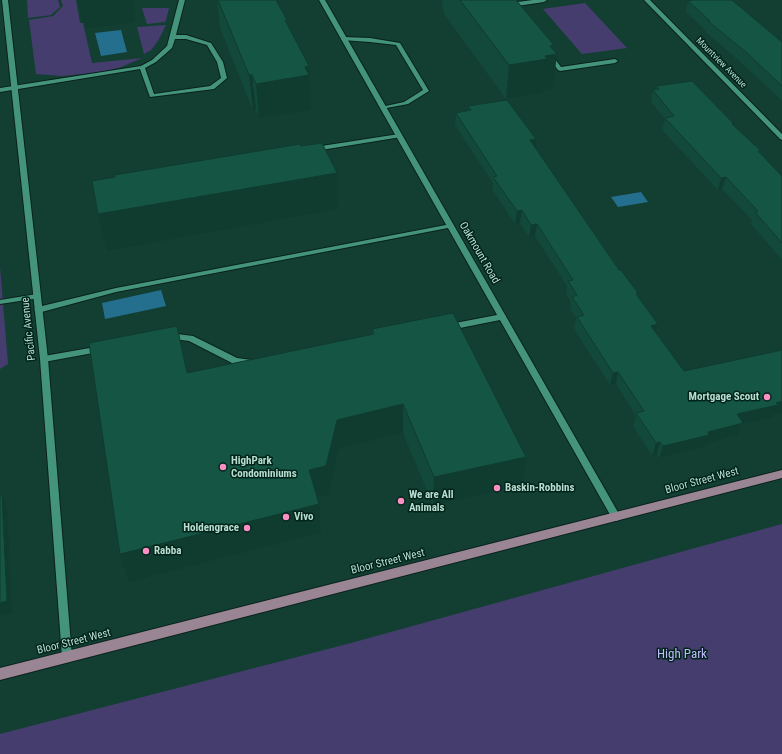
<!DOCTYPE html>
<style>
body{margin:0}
canvas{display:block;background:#133e32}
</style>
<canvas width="782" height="754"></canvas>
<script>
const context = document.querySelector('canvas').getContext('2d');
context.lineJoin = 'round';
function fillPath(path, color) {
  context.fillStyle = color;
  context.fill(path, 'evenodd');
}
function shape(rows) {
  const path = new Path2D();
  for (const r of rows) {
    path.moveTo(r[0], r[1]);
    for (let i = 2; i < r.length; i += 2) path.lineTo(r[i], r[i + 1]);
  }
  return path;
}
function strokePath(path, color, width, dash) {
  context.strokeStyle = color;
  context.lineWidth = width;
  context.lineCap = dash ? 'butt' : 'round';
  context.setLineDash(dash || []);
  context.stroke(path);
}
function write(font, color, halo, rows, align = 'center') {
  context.font = font + ' "Roboto Condensed",sans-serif';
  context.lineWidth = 3;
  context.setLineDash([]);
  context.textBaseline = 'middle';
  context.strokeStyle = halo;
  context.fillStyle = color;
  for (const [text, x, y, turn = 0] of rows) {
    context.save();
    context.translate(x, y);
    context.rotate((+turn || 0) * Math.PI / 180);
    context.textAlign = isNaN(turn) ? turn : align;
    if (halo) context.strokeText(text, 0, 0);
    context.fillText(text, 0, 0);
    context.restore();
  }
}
fillPath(shape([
 [27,0,58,0,60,7,51,15,28,18],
 [61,0,76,0,80,23,83,23,92,63,142,58,121,67,103,72,62,76,36,74,29,20,53,16,63,6],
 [585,3,627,48,582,54,543,9],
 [142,8,169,8,166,20,165,22,147,24],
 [166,25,158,41,151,50,144,54,137,27],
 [0,267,8,364,0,369],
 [782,524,782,754,0,754,0,734,351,643]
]), '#463d6f');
fillPath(shape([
 [121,30,127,52,101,56,95,33],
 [641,192,648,202,618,207,611,197],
 [161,290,166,306,105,319,102,303]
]), '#246e8e');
const service = shape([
 [179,0,185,0,176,35,186,35,211,43,223,62,227,78,214,89,150,97,140,69,0,92,0,88,141,66,152,60,167,46,179,0],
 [175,39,186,39,207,45,217,62,221,78,210,86,154,94,145,68,156,62,172,48,175,39],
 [533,0,547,0,544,2,510,7,507,5,510,3,533,0],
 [344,37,370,38,400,43,429,91,408,104,381,109,381,107,404,102,423,90,396,45,370,42,342,40,341,39,344,37],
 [548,55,552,55,561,67,615,59,618,61,615,63,560,71,558,70,548,57,548,55],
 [399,134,402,136,401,137,315,151,312,149,315,147,399,134],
 [451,224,453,225,454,226,453,227,116,292,38,313,34,310,38,307,116,288,451,224],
 [37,294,41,296,40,298,0,304,0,300,37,294],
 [502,314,505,315,506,317,505,319,450,330,446,327,450,324,502,314],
 [169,333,193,336,237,358,252,360,256,363,252,366,232,363,189,341,166,338,165,336,166,334,169,333],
 [101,346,105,349,104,351,44,362,40,359,44,356,101,346]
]);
const minor = shape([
 [2,0,8,0,48,359,72,657,71,660,67,662,63,660,62,657,40,359,2,0],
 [319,0,325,0,619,514,621,517,619,520,616,521,613,520,319,0],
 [644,0,650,0,782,134,782,140,780,139,644,0]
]);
const primary = shape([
 [782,470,782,478,0,680,0,668,782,470]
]);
strokePath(service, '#09221b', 2);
strokePath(minor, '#09221b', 2);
strokePath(primary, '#09221b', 2);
fillPath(service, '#44947b');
fillPath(minor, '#44947b');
fillPath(primary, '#998594');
fillPath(shape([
 [217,0,276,0,287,23,311,100,311,110,259,118,256,109,253,110,220,28],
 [443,0,516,0,554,45,553,88,543,90,543,93,506,99,444,14,444,10,442,8],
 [688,1,782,42,782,101,744,65,706,32,706,31,686,12],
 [656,86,733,123,733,125,761,151,760,154,782,176,782,260,751,224,752,220,722,189,718,190,662,130,665,119,651,102,653,90,655,90],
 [468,106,535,148,638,296,656,332,684,371,782,350,782,413,774,414,773,417,742,424,738,435,706,444,705,447,659,458,657,455,652,456,633,426,636,416,616,384,610,385,574,329,576,318,570,309,571,302,566,293,567,286,535,236,529,237,520,223,515,224,492,189,493,183,455,125,456,113,468,111],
 [372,329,522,486,433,505,403,433,339,449,328,495,317,498,321,533,129,582,187,373,372,335]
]), '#12493a');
fillPath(shape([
 [77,0,132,0,135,15,134,16,135,22,86,29,85,22,83,23],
 [554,45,553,55,557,54,553,88,543,90,543,93,506,99,509,65,545,56,550,46],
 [309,66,311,110,259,118,256,84,305,67],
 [249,75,252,75,256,109,253,110],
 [536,139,535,151,530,140],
 [337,173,338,209,107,251,98,214],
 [726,177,722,189,718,190,721,178],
 [522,210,520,223,515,224,517,211],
 [537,224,535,236,529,237,531,225],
 [658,324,654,337,651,326],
 [618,372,616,384,610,385,613,373],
 [782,401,782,413,774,414,773,417,742,424,738,435,706,444,705,447,659,458,663,446,708,432,737,414],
 [403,404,403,433,339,449,328,495,311,499,309,470,337,420],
 [660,442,657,455,652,456,656,443],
 [526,457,522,486,433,505,434,477],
 [2,495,7,507,12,613,0,616],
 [319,504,321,533,129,582,120,554]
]), '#0f3c2f');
const building = shape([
 [218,0,276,0,287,20,285,20,309,66,305,67,309,75,256,84,252,75,249,75,218,0],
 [460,0,516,0,554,45,550,46,557,54,545,56,547,59,509,65,460,0],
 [693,0,732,0,782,42,782,86,747,53,708,21,710,21,688,1,693,0],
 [692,81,733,123,732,124,761,151,758,151,782,176,782,243,755,212,758,211,726,177,721,178,665,118,674,116,653,90,659,89,656,86,692,81],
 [507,100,536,139,530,140,619,270,621,270,638,293,636,294,658,324,651,326,684,371,782,350,782,401,776,403,778,405,737,414,743,423,708,432,709,435,663,446,660,442,656,443,636,413,644,411,618,372,613,373,577,317,584,315,572,297,577,295,568,281,573,280,537,224,531,225,522,210,517,211,493,177,497,176,456,113,471,110,468,106,507,100],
 [322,143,337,173,98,214,92,181,115,177,115,175,300,144,301,146,322,143],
 [453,313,526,457,434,477,403,404,337,420,326,466,309,470,319,504,120,554,89,343,177,326,187,373,374,334,372,329,453,313],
 [0,495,2,495,7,601,0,603,0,495]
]);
fillPath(building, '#155543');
strokePath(building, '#0f3c2f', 1);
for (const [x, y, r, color] of [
 [767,397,4,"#fc8fc3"],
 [223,467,4,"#fc8fc3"],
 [497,488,4,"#fc8fc3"],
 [401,501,4,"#fc8fc3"],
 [286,517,4,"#fc8fc3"],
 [247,528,4,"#fc8fc3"],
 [146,551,4,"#fc8fc3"]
]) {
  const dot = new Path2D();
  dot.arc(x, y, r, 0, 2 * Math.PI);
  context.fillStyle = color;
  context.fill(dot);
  strokePath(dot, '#01241a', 1.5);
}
write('9px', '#b9ded0', '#01241a', [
 ["Mountview Avenue",721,63,45]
]);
write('11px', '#b9ded0', '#01241a', [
 ["Oakmount Road",479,253,60],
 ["Pacific Avenue",29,329,-96],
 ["Bloor Street West",702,481,-15],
 ["Bloor Street West",388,562,-14],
 ["Bloor Street West",74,642,-14]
]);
write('bold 11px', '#b9ded0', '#01241a', [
 ["Mortgage Scout",759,397,"right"],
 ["HighPark",231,461],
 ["Condominiums",231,474],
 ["Baskin-Robbins",505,488],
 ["We are All",409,495],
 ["Animals",409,508],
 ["Vivo",294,517],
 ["Holdengrace",239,528,"right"],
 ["Rabba",154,551]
], 'left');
write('13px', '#c2b9fc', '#01241a', [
 ["High Park",682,655]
]);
</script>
